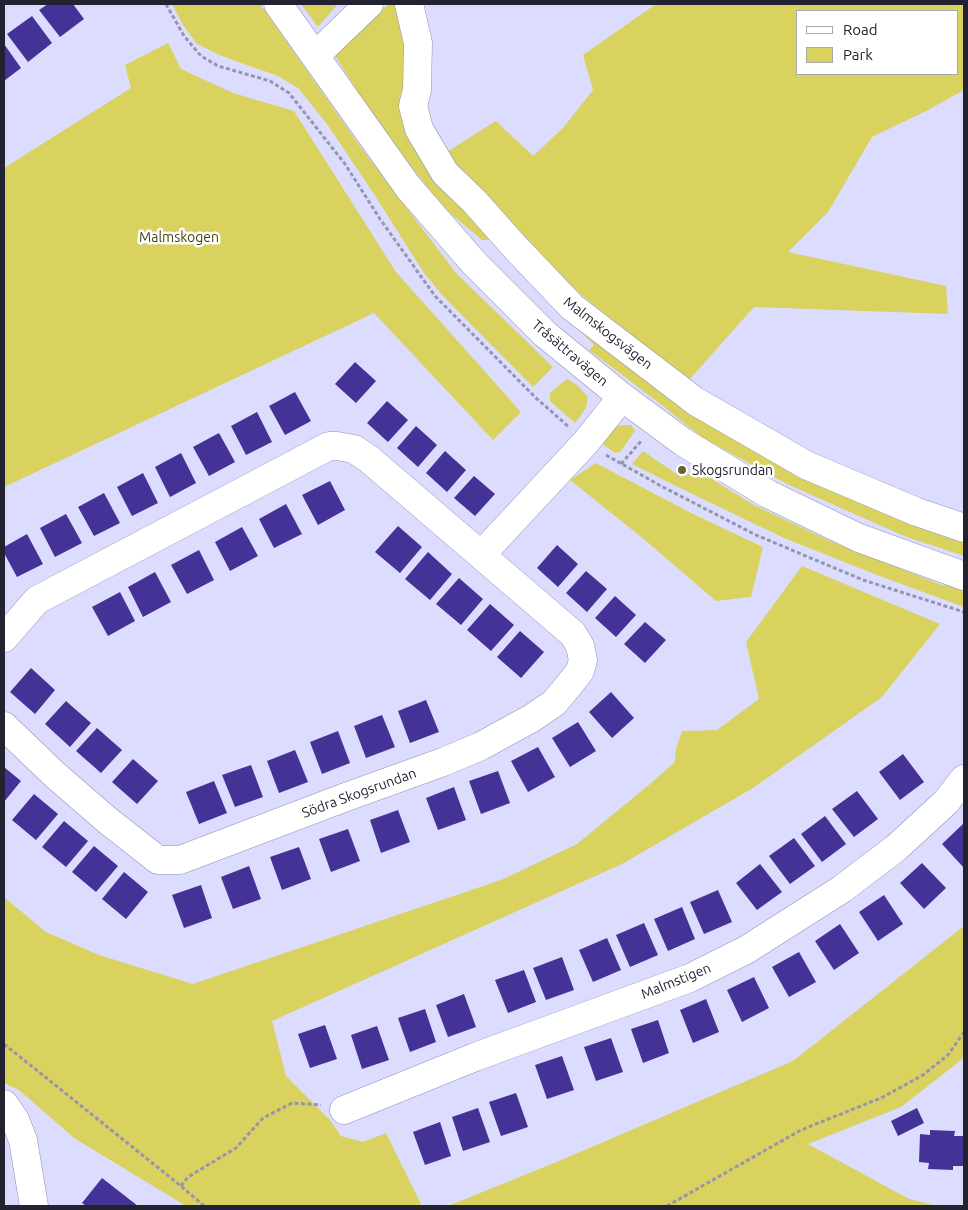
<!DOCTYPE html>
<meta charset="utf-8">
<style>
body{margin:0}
#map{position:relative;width:968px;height:1210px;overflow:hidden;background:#dcdcfe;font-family:Ubuntu,sans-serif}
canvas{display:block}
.frame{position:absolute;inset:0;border:5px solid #222231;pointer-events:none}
.legend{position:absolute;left:796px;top:10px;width:162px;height:65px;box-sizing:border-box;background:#fff;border:1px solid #a7a7ad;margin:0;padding:6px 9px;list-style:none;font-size:15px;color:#222231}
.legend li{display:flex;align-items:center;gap:10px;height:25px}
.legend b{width:25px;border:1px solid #a7a7ad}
</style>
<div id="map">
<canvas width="968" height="1210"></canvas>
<div class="frame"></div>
<ul class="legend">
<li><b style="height:6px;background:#fff"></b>Road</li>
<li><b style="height:14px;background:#d9d25f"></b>Park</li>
</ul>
</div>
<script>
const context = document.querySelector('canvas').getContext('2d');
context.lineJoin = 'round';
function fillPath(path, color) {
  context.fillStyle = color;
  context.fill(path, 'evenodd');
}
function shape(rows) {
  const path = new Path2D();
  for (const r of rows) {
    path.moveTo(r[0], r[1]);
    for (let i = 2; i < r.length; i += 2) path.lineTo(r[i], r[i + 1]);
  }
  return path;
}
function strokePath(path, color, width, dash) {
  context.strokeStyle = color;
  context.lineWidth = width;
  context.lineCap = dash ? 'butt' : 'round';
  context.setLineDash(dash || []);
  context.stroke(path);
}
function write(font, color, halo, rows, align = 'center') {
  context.font = font + ' Ubuntu,sans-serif';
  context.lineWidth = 5;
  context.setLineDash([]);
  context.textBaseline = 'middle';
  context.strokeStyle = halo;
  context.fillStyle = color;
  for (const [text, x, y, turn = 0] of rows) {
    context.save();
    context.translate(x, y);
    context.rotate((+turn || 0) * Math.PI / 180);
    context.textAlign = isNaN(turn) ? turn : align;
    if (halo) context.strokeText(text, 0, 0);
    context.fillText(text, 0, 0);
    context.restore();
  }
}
fillPath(shape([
 [172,4,260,4,362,149,456,273,553,367,533,387,442,295,424,273,374,194,327,124,298,88,276,75,249,66,217,54,197,44,183,25],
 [301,4,338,4,318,27],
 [389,4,395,4,405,39,405,99,494,240,482,240,444,208,379,126,334,54],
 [656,4,964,4,964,90,926,111,872,137,828,212,788,252,946,286,948,314,754,307,688,381,564,281,445,153,496,121,533,156,563,128,593,90,583,55],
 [797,11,957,11,957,74,797,74],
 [168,43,181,69,233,93,294,111,396,272,521,412,493,440,374,313,4,487,4,168,131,88,125,65],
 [539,291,620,353,964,535,964,556,904,536,787,484,703,438,654,399,589,350,594,345],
 [567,379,577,385,588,397,586,408,575,423,550,401,550,393],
 [623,425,631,425,635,431,620,452,615,453,595,438,605,428],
 [643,451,681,477,694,472,702,473,754,505,828,540,942,585,964,586,964,607,877,575,784,538,684,490,632,464],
 [596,463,691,513,763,547,751,597,716,601,645,540,570,480],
 [802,566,940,624,882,697,753,788,622,864,272,1021,286,1076,330,1120,341,1136,363,1142,386,1133,422,1206,186,1206,74,1138,19,1090,4,1083,4,897,46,932,99,955,193,984,501,880,577,844,650,784,675,762,676,749,682,731,717,730,759,699,746,642],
 [964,926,964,1056,960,1061,901,1107,808,1144,909,1199,938,1206,448,1206,559,1161,793,1061]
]), '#d9d25f');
fillPath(shape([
 [48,4,73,4,84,19,60,37,39,10],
 [32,16,52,43,28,62,7,34],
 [4,44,21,68,4,81],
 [355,362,376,381,356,403,335,384],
 [295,392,311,421,285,435,269,406],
 [387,401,408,420,388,442,367,423],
 [257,412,272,442,246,455,231,426],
 [416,426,437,445,418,467,397,448],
 [219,433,235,462,209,476,193,447],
 [445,451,466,470,447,492,426,473],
 [181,453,196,483,170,497,155,467],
 [143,473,158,503,132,516,117,487],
 [474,476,495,494,475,516,454,498],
 [330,481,345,510,318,525,302,495],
 [104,493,120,523,94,536,78,507],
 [286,504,302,534,274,548,259,519],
 [66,514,82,543,55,557,40,528],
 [398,526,422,547,400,573,375,552],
 [242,527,258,556,230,571,215,542],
 [27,534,43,564,17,577,4,553,4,547],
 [557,545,578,564,558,587,537,568],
 [199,550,214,580,187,594,171,565],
 [428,552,452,574,430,600,405,579],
 [586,571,607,589,587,612,566,593],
 [155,572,171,602,143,617,128,587],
 [459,578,483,599,461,625,436,604],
 [120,592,135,621,108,636,92,607],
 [615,596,636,615,616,637,595,618],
 [490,604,514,625,491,651,467,630],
 [645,622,666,640,645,663,624,644],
 [520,631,544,652,521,678,497,657],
 [31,668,55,690,35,714,10,692],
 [611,692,634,718,612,738,589,712],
 [426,700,439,732,410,743,398,711],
 [66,701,91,723,70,747,45,724],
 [382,715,395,747,366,758,354,726],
 [578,722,596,751,570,767,552,738],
 [97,728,122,750,101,773,76,751],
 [338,731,350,763,322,774,310,742],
 [538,747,555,777,528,792,511,761],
 [295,750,308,782,279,793,267,761],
 [903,754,924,782,900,800,879,772],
 [133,759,158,781,137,804,112,782],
 [251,765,263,797,235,807,222,775],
 [4,767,21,781,4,802],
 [498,771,510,803,481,814,469,781],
 [214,781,227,813,199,824,186,792],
 [454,787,466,820,438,830,426,798],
 [857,791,878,819,854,837,832,809],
 [34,794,58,814,36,840,12,820],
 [398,810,410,842,381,853,370,820],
 [825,816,846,844,822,862,801,834],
 [64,821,88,841,66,867,42,847],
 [964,823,964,868,942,844],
 [348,829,360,861,331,872,319,839],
 [794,838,815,866,790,884,769,856],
 [94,846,118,866,96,892,72,872],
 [299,847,311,879,282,890,270,857],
 [922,863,946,888,924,909,900,883],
 [760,864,782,892,757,910,736,883],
 [249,866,261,899,233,909,221,877],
 [124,872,148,892,126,919,102,899],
 [201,885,212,918,184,928,172,895],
 [718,890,732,922,704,934,690,902],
 [884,895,903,924,878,941,859,912],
 [682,907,695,939,668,951,654,919],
 [644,923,658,955,630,967,616,935],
 [840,924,859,953,834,970,815,941],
 [607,938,621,970,593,982,579,950],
 [799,952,816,982,789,997,772,967],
 [562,957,574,990,546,1000,533,968],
 [524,970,536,1002,508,1013,495,980],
 [754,977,769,1008,742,1022,727,990],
 [464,994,476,1027,448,1037,436,1005],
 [706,999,719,1032,693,1043,680,1010],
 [425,1009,436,1042,410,1052,398,1018],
 [658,1020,669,1053,643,1063,631,1029],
 [325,1025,337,1059,310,1068,298,1034],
 [377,1026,389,1060,362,1069,351,1035],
 [611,1038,623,1072,596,1081,584,1047],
 [562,1056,574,1090,547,1099,535,1065],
 [516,1093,528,1127,501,1136,489,1102],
 [478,1108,490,1142,463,1151,452,1117],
 [917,1108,924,1123,898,1136,891,1121],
 [440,1122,451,1156,425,1165,413,1132],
 [930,1130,955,1131,954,1136,964,1136,963,1166,953,1166,953,1170,928,1169,929,1163,919,1162,920,1134,930,1135],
 [102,1178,138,1206,86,1206,82,1203]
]), '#443296');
const minor = shape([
 [278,4,408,187,474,263,545,334,622,397,683,442,768,494,859,538,964,576],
 [409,4,418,43,417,90,413,106,419,129,445,173,475,202,514,246,572,307,695,401,806,465,917,512,964,528],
 [315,56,369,4],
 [481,555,586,442,622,397],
 [4,638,37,600,329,446,337,446,354,449,369,459,573,634,580,646,583,660,580,671,569,685,554,703,532,718,481,746,443,762,346,797,180,860,158,860,107,820,54,774,4,726],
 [4,1104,15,1120,23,1140,34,1206],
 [344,1110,475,1057,690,978,746,950,842,889,896,848,946,802,964,779]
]);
strokePath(minor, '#9190b8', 29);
strokePath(shape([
 [166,4,184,36,201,56,218,66,270,81,289,93,345,164,380,219,435,296,536,398,569,427],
 [606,455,661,486,756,535,863,580,964,612],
 [621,464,642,440],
 [4,1044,181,1186,204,1206],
 [181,1186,188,1177,236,1148,263,1118,292,1103,321,1105],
 [667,1206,801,1130,881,1098,923,1075,948,1055,964,1032]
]), '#9595b0', 3, [4, 2.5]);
strokePath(minor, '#fff', 28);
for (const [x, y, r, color] of [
 [682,470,5,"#676431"]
]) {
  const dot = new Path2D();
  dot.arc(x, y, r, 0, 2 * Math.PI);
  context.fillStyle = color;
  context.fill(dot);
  strokePath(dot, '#fff', 2);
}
write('14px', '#48450b', '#fff', [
 ["Malmskogen",179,237]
]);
write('14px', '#222231', '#fff', [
 ["Malmskogsvägen",608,333,38],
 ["Tråsättravägen",570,353,40],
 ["Södra Skogsrundan",359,793,-20],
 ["Malmstigen",676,981,-22]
]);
write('14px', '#222231', '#fff', [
 ["Skogsrundan",692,470]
], 'left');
</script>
